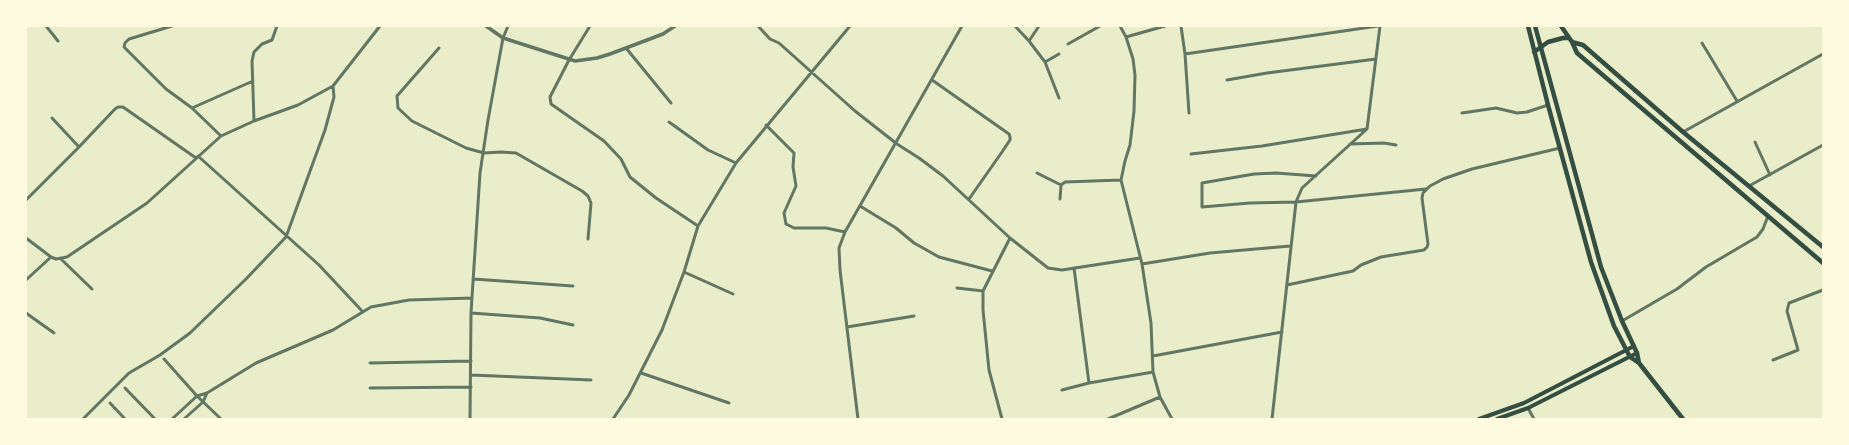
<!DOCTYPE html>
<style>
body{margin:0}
#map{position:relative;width:1849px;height:445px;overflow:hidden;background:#e9edc9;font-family:Cabin,sans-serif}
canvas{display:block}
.frame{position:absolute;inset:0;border:27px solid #fefae0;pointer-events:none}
</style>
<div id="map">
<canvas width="1849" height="445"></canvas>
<div class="frame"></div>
</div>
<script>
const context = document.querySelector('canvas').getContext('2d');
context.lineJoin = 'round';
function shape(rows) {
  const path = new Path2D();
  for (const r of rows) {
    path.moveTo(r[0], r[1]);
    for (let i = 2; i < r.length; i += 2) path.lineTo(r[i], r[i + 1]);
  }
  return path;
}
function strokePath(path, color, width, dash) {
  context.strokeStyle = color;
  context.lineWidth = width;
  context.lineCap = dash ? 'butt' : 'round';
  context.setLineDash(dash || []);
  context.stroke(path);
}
strokePath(shape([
 [46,26,58,41],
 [172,26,129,39,125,43,124,47,166,89,192,108,221,136],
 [590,26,569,60,550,97,551,104,604,141,621,159,630,177,656,198,698,226],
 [758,26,770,39,779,43,855,111,897,144,919,158,943,176,1010,238,1048,268,1062,270,1140,258],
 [1015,26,1029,41,1045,62,1059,98],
 [1120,26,1126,37,1133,59,1135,75,1134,111,1130,145,1125,161,1121,180,1142,264,1151,323,1153,372,1160,397,1172,419],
 [1181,26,1185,54,1189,113],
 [1126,37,1165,26],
 [1029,41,1039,26],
 [1702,43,1737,101],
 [1068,44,1100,26],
 [439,48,397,96,398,108,412,121,466,148,484,153,501,152,516,153,582,191,588,196,591,203,588,239],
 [626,48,671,103],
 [1185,54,1378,26],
 [1045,62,1059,54],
 [932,80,1009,134,1010,137,1010,140,1002,152,969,199],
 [1227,80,1267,73,1376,59],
 [192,108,253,81],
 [1462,113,1496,108,1517,113,1527,112,1548,105],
 [52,118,79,147],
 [254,121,252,61,254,52,262,44,272,40,277,26],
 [669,122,708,150,736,163],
 [766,125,794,153,793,167,796,186,784,213,786,224,794,228,826,228,845,232],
 [1683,132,1823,54],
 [1755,142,1770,175],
 [1350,144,1384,143,1396,145],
 [1191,154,1262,146,1367,129],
 [198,156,319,265,363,312],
 [1037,173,1061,185],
 [1316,176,1276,173,1254,174,1202,183,1202,207,1250,203,1296,202,1426,189],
 [1749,186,1823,145],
 [1060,199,1061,185,1065,182,1121,180],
 [26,200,79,147,115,109,118,107,123,107,196,158],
 [860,206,896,228,914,243,939,257,992,271],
 [26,238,51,257,56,259,67,257,147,203,221,136,254,121,298,105,333,86,380,26],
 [61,259,92,289],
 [1142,264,1210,253,1290,246],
 [1074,268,1089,383],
 [684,272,733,294],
 [473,279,573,286],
 [26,280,51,257],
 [1287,285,1353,271,1361,265,1381,257,1424,250,1427,247,1428,244,1422,198,1423,193,1430,186,1443,179,1472,169,1560,148],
 [957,288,983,291],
 [26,313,54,333],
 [471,313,540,318,573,325],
 [1622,321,1677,289,1706,267,1757,237,1763,229,1768,216],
 [847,327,914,316],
 [1153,356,1282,332],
 [164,359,197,396,221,419],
 [1773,360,1798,350,1787,311,1789,303,1823,290],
 [370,363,471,361],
 [641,373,729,403],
 [471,375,591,380],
 [125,388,155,419],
 [370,388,471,387],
 [1062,390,1089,383,1153,372],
 [110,403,125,419],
 [1528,408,1534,419],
 [83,419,129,373,160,355,190,333,246,279,286,237,325,130,334,97,333,86],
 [172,419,197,396,207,393,256,363,333,330,371,307,409,300,472,298],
 [184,419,203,402,207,393],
 [470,419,471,313,480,173,488,120,503,38,508,26],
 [613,419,629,395,662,330,684,272,698,226,736,163,850,26],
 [858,419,840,270,839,248,845,232,962,26],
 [1002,419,989,370,983,310,983,291,1010,238],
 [1108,419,1160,397],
 [1272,419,1296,202,1302,188,1367,129,1380,26]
]), '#617663', 3);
strokePath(shape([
 [486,26,503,38,575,61,597,58,610,54,663,34,675,26]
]), '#617663', 3.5);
strokePath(shape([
 [1479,419,1524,403,1634,346],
 [1497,419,1528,408,1637,353]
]), '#344e41', 4);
strokePath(shape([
 [1528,26,1548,105,1591,262,1614,326,1630,357,1639,363,1683,419],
 [1535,26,1601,267,1622,321,1637,353,1639,363]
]), '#344e41', 4.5);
strokePath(shape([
 [1561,26,1572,42,1577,53,1823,263],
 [1572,42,1583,45,1683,132,1823,247],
 [1534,52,1548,42,1563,38,1569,38]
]), '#344e41', 4.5);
</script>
